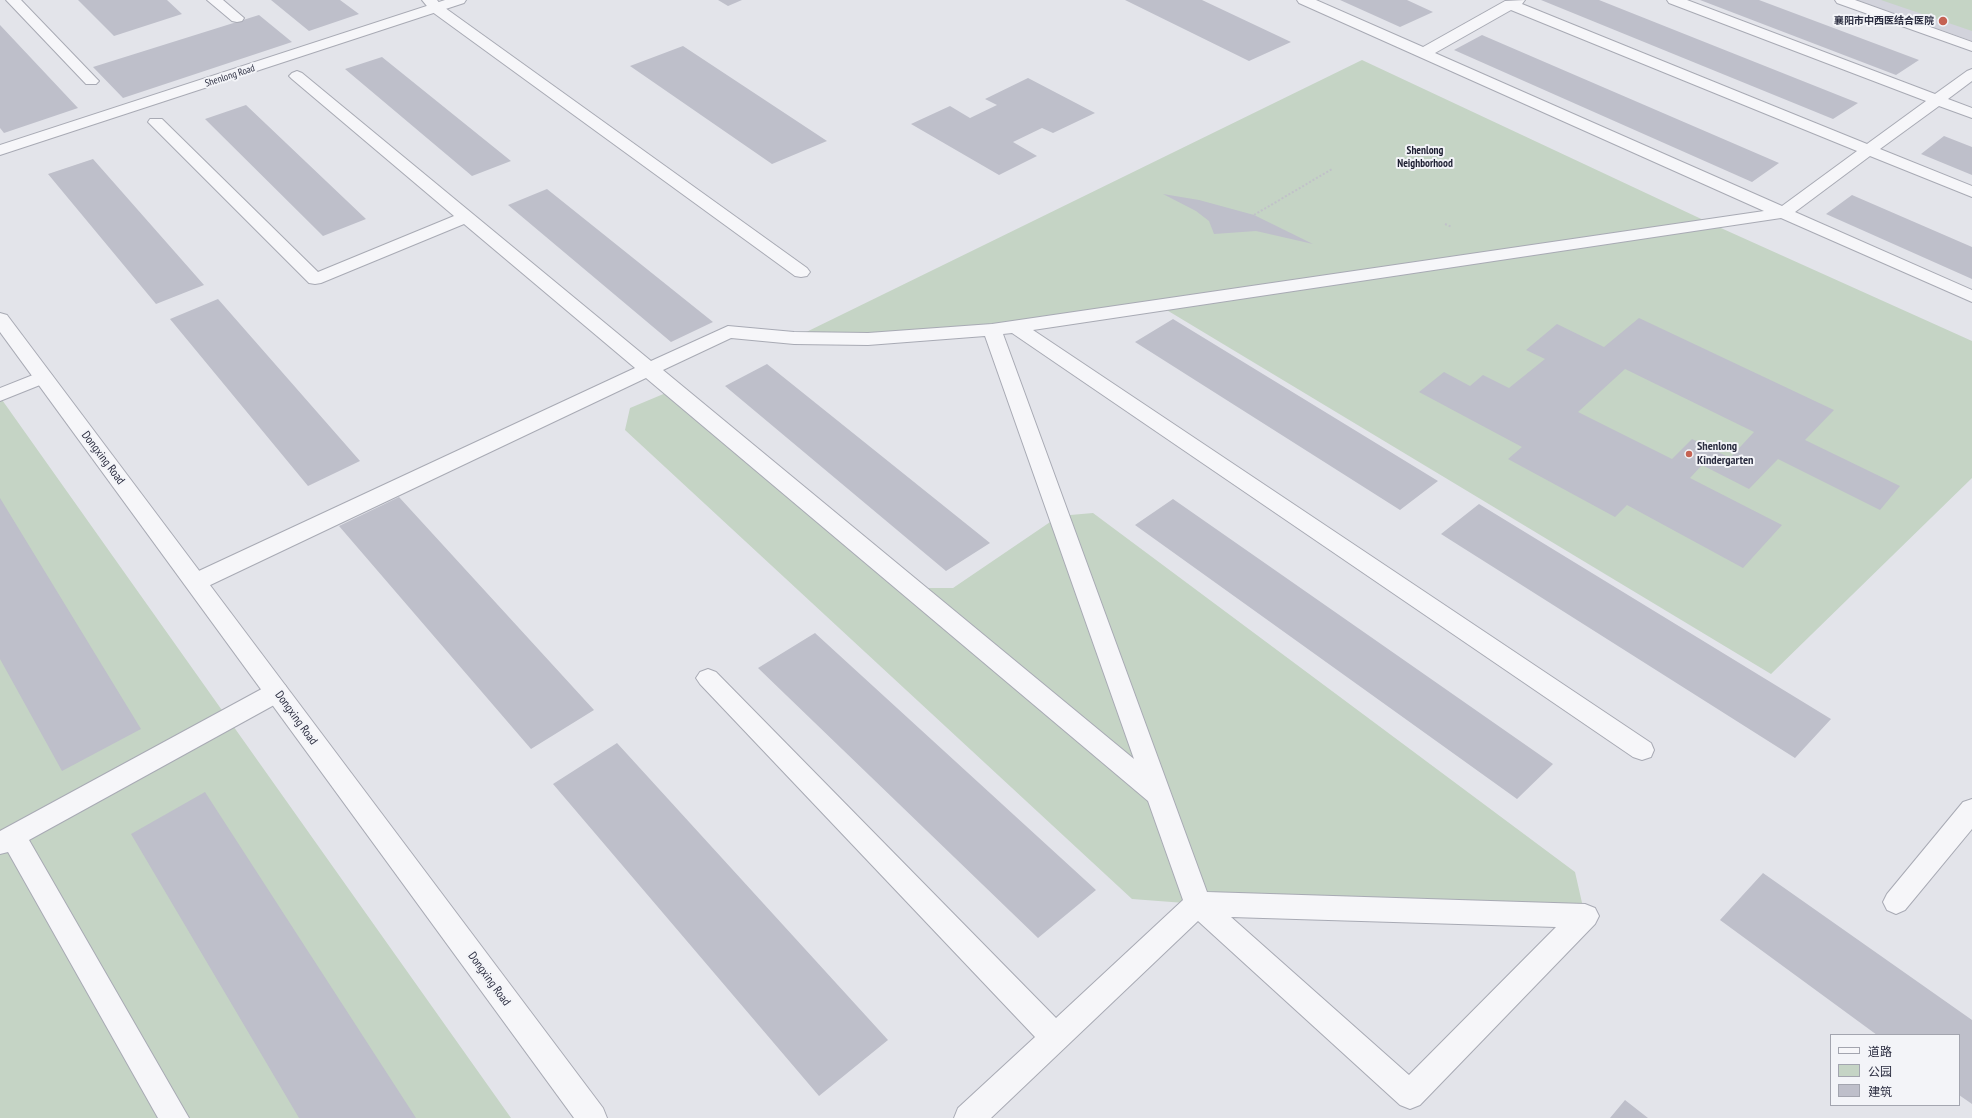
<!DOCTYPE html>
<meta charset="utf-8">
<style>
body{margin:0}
#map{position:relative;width:1972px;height:1118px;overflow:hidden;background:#e3e4ea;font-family:"PT Sans Narrow","Noto Sans SC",sans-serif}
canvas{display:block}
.legend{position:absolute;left:1830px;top:1034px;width:130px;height:72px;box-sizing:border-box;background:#f3f4f8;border:1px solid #a3a5af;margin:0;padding:5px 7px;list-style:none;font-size:12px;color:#2c2e41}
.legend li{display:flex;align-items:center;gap:8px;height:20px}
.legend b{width:20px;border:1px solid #a3a5af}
</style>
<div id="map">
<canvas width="1972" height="1118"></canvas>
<ul class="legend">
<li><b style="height:5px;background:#f6f6f9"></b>道路</li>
<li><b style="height:11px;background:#c5d4c5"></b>公园</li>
<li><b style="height:11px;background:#bebfca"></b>建筑</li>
</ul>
</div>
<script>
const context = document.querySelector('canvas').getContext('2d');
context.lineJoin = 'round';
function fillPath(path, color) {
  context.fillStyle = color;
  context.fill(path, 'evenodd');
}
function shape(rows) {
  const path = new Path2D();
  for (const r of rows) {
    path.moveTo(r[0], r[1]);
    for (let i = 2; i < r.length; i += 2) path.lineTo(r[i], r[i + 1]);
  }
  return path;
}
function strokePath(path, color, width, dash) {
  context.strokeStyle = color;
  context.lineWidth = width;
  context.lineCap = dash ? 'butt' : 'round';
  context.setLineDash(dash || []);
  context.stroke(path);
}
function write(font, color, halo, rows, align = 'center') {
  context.font = font + ' "PT Sans Narrow","Noto Sans SC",sans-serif';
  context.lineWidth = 4;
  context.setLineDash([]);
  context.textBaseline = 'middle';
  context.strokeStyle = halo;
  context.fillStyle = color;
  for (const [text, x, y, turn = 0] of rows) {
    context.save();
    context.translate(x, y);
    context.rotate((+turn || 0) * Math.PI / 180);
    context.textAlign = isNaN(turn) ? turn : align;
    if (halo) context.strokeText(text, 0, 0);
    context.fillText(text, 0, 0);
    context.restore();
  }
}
fillPath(shape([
 [1856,0,1972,0,1972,41]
]), '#d2d3dc');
fillPath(shape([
 [1881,0,1972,0,1972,31],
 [1362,60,1712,224,1972,341,1972,478,1771,674,1160,306,992,330,794,338],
 [673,390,911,588,953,588,1059,516,1093,513,1575,872,1585,916,1198,904,1132,899,625,430,630,408],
 [0,397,511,1118,0,1118]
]), '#c5d4c5');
fillPath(shape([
 [78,0,167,0,182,14,114,36],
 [271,0,340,0,359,14,309,31],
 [718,0,742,0,728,6],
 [1125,0,1202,0,1291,42,1249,61],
 [1340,0,1407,0,1433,12,1400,27],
 [1541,0,1599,0,1858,103,1833,119],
 [1700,0,1759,0,1919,60,1896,75],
 [259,15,292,42,123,98,93,67],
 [0,25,78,108,4,133,0,128],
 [1482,35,1779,163,1752,182,1454,50],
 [683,46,827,141,772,164,630,66],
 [382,57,511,161,472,176,345,69],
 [1028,78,1095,113,1053,133,1042,128,1013,142,1037,156,999,175,911,124,950,106,970,118,997,105,985,99],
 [246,105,366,219,323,236,205,119],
 [1944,136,1972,147,1972,175,1921,154],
 [93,159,204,285,156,304,48,174],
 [547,189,713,322,671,342,508,205],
 [1163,194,1199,200,1254,215,1313,244,1256,231,1214,234,1209,221,1196,211],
 [1852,195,1972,247,1972,279,1826,214],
 [218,299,360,461,308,486,170,319],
 [1639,318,1834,410,1805,440,1900,486,1880,510,1778,459,1749,489,1702,465,1690,478,1782,525,1743,568,1627,505,1615,517,1508,459,1522,447,1419,392,1444,372,1470,386,1483,375,1509,388,1545,359,1526,350,1557,324,1604,347],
 [1625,369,1754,432,1730,458,1692,439,1672,459,1578,412],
 [1173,319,1438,481,1400,510,1135,342],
 [767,364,990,543,946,571,725,386],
 [399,497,594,710,531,749,339,526],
 [0,498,141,729,62,771,0,659],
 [1173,499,1553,764,1517,799,1135,525],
 [1479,504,1831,719,1795,758,1441,534],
 [815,633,1096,890,1038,938,758,668],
 [617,743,888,1040,819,1096,553,784],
 [205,792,416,1118,299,1118,131,834],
 [1763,873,1972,1020,1972,1104,1959,1095,1959,1035,1877,1035,1720,920],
 [1625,1100,1648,1118,1610,1118]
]), '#bebfca');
const service = shape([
 [6,0,21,0,96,78,99,81,96,84,86,84,6,0],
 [207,0,223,0,244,18,242,21,237,22,232,21,207,0],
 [422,0,437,0,441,5,807,268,810,272,807,276,801,277,795,276,431,11,422,0],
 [1297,0,1316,0,1423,47,1505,1,1525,0,1522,4,1867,144,1926,101,1669,3,1667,0,1687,0,1935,94,1967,71,1972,69,1972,81,1948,99,1972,108,1972,118,1939,106,1880,149,1972,186,1972,197,1870,156,1795,212,1972,290,1972,302,1781,218,1033,330,1651,743,1654,750,1651,757,1642,760,1633,757,1012,333,1003,334,1207,892,1585,904,1595,908,1599,916,1595,924,1420,1105,1410,1109,1400,1105,1198,921,991,1118,954,1118,958,1108,1035,1037,700,684,696,678,700,672,708,669,716,672,1056,1018,1183,900,1148,801,646,378,204,588,196,590,188,588,185,582,188,576,635,368,464,224,321,283,315,284,309,283,148,122,150,119,162,119,318,272,454,216,292,79,289,76,292,73,297,71,302,73,651,361,728,326,794,332,868,333,992,324,1764,211,1299,3,1297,0],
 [1511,10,1857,151,1782,206,1435,53,1511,10],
 [985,336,1134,759,663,370,731,338,794,344,868,345,985,336],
 [1231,917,1556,927,1409,1075,1231,917],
 [1835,0,1855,0,1972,42,1972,51,1837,3,1835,0],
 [43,371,50,373,53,377,50,381,0,401,0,388,43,371],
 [277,683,285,685,289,692,285,699,29,840,189,1118,158,1118,8,852,0,854,0,831,269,685,277,683],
 [1972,799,1972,829,1905,910,1896,914,1887,910,1883,902,1887,894,1963,802,1972,799]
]);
const minor = shape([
 [445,0,466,0,464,3,0,155,0,145,445,0]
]);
const tertiary = shape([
 [0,313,7,315,603,1108,607,1118,574,1118,0,332,0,313]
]);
strokePath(service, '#a8aab4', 2);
strokePath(minor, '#a8aab4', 2);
strokePath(tertiary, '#a8aab4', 2);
strokePath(shape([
 [1254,215,1332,169],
 [1445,224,1452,227]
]), '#c1c2c9', 2, [2, 2]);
fillPath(service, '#f6f6f9');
fillPath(minor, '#f6f6f9');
fillPath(tertiary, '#f6f6f9');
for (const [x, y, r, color] of [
 [1943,21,5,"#c56253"],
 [1689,454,4,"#c56253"]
]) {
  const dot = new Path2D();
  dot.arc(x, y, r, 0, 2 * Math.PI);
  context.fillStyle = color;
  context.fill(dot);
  strokePath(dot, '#f3f4f8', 1.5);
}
write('bold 10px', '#2c2e41', '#f3f4f8', [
 ["襄阳市中西医结合医院",1934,21]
], 'right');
write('10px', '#2c2e41', '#f3f4f8', [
 ["Shenlong Road",230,76,-18]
]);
write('bold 11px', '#1e1f32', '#f3f4f8', [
 ["Shenlong",1425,151],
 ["Neighborhood",1425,164]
]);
write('bold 12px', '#2c2e41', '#f3f4f8', [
 ["Shenlong",1697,447],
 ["Kindergarten",1697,461]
], 'left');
write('12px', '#2c2e41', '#f3f4f8', [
 ["Dongxing Road",103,458,53],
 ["Dongxing Road",296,718,54],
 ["Dongxing Road",489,979,54]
]);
</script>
